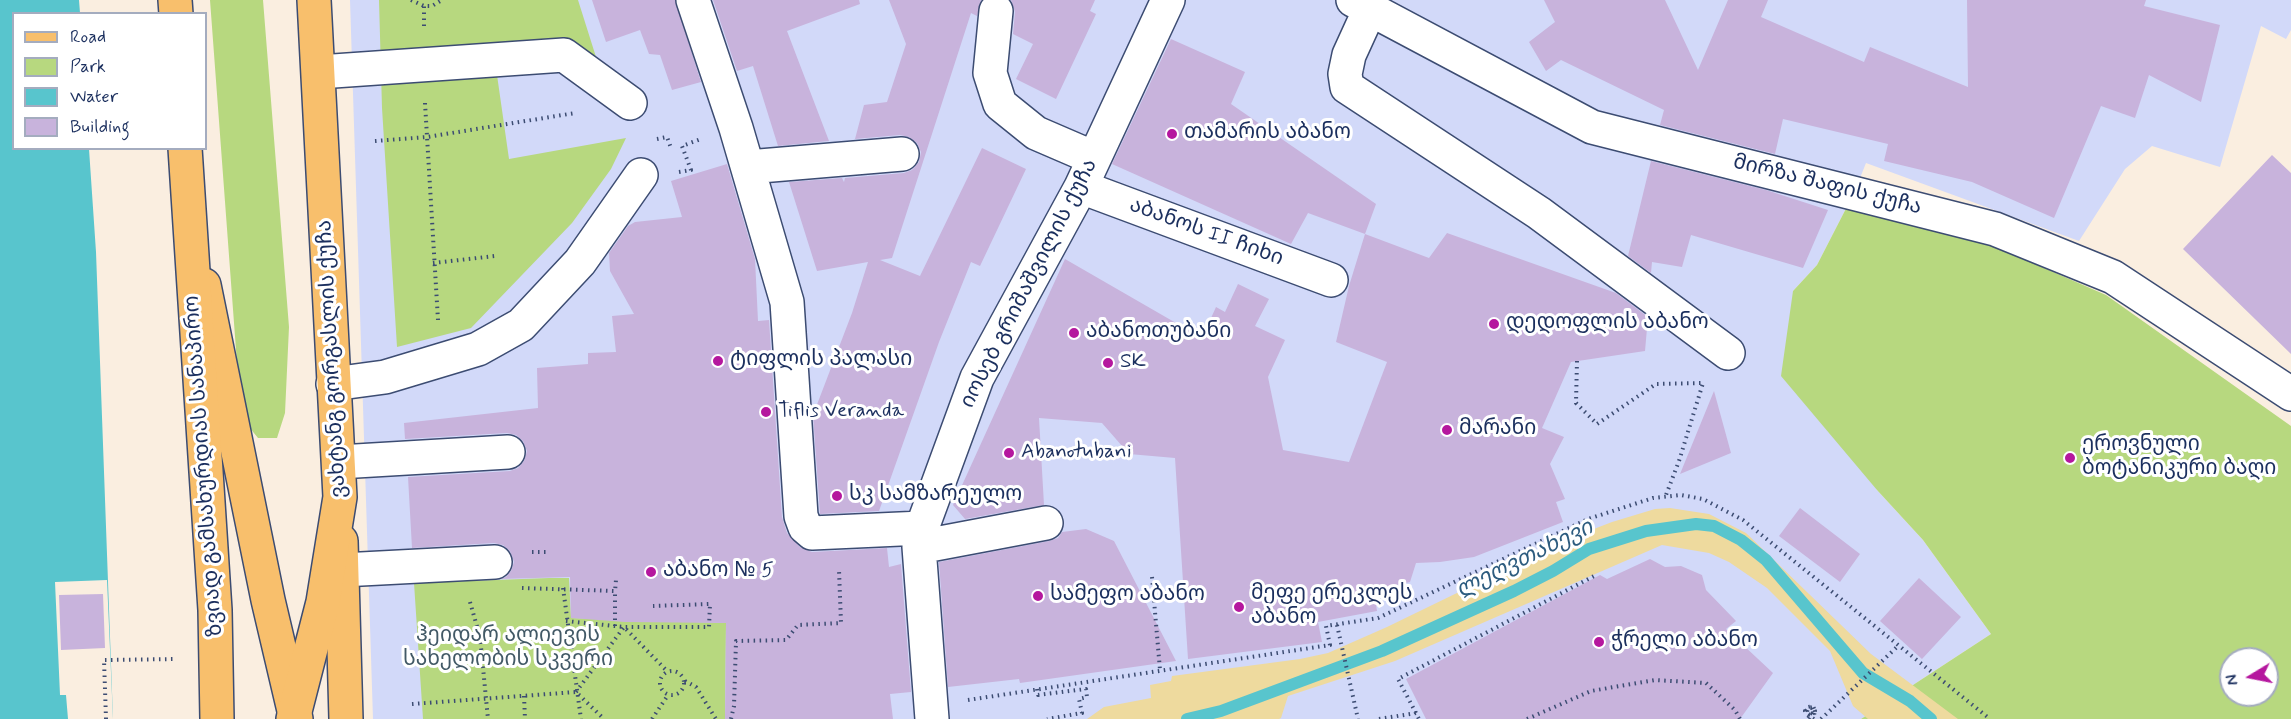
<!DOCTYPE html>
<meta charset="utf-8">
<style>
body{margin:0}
#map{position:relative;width:2291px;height:719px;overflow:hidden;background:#faeee0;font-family:Mynerve,sans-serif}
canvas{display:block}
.legend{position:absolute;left:12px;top:12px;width:195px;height:138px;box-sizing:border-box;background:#fff;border:2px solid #a4acbf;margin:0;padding:8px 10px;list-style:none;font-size:18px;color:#1b2f5e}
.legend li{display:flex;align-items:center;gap:12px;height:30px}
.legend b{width:30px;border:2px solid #a4acbf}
.north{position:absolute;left:2219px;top:647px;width:60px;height:60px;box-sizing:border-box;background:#fff;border:2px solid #a4acbf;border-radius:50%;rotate:260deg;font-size:16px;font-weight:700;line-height:24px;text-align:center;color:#1b2f5e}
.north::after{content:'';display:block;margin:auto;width:21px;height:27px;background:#b5179e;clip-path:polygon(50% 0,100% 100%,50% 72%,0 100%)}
</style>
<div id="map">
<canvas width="2291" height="719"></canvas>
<ul class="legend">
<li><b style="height:8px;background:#f8bf6c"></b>Road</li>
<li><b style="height:16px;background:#b7d87f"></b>Park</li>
<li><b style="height:16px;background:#58c5cd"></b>Water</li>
<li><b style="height:16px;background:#c8b3dc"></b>Building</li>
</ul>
<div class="north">N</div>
</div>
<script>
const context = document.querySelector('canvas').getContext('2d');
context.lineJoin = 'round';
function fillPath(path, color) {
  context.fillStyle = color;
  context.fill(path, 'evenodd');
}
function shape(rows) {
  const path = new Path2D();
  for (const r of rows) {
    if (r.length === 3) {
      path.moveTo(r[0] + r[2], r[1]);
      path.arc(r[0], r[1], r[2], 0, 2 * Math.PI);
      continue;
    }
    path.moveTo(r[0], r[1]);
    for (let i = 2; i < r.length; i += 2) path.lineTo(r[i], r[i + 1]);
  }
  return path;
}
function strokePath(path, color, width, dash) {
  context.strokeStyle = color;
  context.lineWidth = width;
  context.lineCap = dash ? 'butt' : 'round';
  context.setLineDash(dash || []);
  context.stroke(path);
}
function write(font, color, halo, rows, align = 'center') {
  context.font = font + ' Mynerve,"Noto Sans Georgian",sans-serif';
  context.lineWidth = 6;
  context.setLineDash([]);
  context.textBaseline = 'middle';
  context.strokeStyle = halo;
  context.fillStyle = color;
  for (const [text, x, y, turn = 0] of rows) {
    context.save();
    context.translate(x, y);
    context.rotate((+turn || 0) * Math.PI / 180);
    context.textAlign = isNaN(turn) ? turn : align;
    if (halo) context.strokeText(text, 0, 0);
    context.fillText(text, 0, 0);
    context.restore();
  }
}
fillPath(shape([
 [350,0,2291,0,2291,30,2286,39,2261,26,2220,167,2152,146,2125,169,2079,241,1866,163,1854,193,1817,265,1793,291,1877,490,1923,540,1991,634,1861,719,373,719]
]), '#d2d9f9');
fillPath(shape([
 [210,0,263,0,289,327,285,413,277,438,258,438,241,417],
 [379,0,578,0,596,57,497,75,509,159,626,138,611,169,572,223,471,328,397,347,382,108],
 [1854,193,1989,244,2106,295,2291,426,2291,719,1861,719,1991,634,1923,540,1877,490,1781,376,1793,291,1817,265],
 [2231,659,2267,659,2267,695,2231,695],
 [549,578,569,578,571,618,726,623,725,719,423,719,414,583]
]), '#b7d87f');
fillPath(shape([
 [1670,508,1709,514,1746,533,1871,654,1958,719,1868,719,1853,706,1830,651,1767,588,1729,562,1709,553,1662,545,1395,661,1288,696,1281,718,1279,719,1087,719,1104,707,1151,698,1150,685,1171,681,1172,676,1300,659,1328,653,1387,627,1568,539,1612,522,1655,509]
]), '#eeda9e');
fillPath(shape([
 [0,0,79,0,80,13,14,14,14,148,89,149,96,252,113,719,0,719]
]), '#58c5cd');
fillPath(shape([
 [107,580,113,719,68,719,66,695,60,695,55,582]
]), '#faeee0');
strokePath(shape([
 [1187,719,1221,711,1382,651,1514,591,1553,571,1589,549,1646,531,1696,524,1714,526,1741,540,1766,560,1863,673,1910,701,1931,719]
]), '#58c5cd', 12);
fillPath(shape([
 [592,0,675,0,701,82,672,90,660,55,649,54,640,30,606,42],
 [713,0,859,0,860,4,787,31,829,141,778,146,753,66,737,71],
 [889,0,981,0,977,16,971,13,892,258,880,260,920,276,982,148,1026,169,980,266,971,262,939,342,879,511,820,514,813,415,852,313,868,262,817,271,789,182,842,178,844,182,845,178,904,173,912,170,919,162,921,152,917,143,909,137,900,135,855,139,864,105,887,102,906,44],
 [1011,0,1095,0,1090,11,1096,14,1056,99,1016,79,1033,44,1013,34,1015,12],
 [1544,0,1665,0,1698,70,1728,0,1768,0,1761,17,1864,62,1870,47,1968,87,1967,0,2146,0,2144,6,2220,25,2201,102,2149,75,2135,118,2101,106,2054,218,1972,182,1884,161,1888,144,1783,119,1775,154,1660,125,1664,110,1561,60,1546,71,1529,42,1555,22],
 [1171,39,1245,72,1231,104,1376,204,1365,234,1308,213,1291,244,1112,164],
 [2272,155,2291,173,2291,354,2183,249],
 [1651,161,1766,190,1828,210,1803,268,1691,235,1682,267,1652,262,1651,273,1628,256],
 [727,164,755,259,758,321,769,320,782,517,787,533,800,547,812,552,887,548,889,567,901,564,911,692,890,694,893,719,725,719,726,623,625,622,571,618,570,577,500,579,506,577,511,571,514,562,510,551,503,545,494,543,412,548,408,477,510,471,518,468,524,461,527,451,523,441,516,435,507,433,405,439,404,423,538,408,537,368,588,364,588,353,616,352,612,316,634,314,610,271,609,253,628,226,635,222,682,217,671,181],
 [1447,233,1616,293,1648,317,1645,351,1571,362,1542,428,1564,437,1550,464,1565,499,1556,502,1563,522,1474,557,1440,562,1416,563,1410,582,1374,591,1377,611,1318,622,1322,642,1188,659,1175,458,1129,454,1102,423,1039,418,1044,505,965,519,953,505,1065,259,1202,338,1216,307,1225,312,1238,284,1269,299,1255,326,1285,340,1268,377,1283,450,1349,462,1387,362,1336,342,1349,286,1365,234,1429,258],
 [1714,391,1731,453,1680,474],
 [1800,508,1860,554,1840,582,1779,536],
 [1086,529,1114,541,1176,661,1020,683,1019,679,948,687,939,562,1049,541,1058,538,1062,532],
 [1650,559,1665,567,1681,566,1702,575,1706,590,1736,621,1726,629,1773,673,1740,719,1426,719,1406,679,1600,575,1607,579],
 [1919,578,1961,617,1922,659,1880,621],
 [103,594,105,648,61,650,59,595]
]), '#c8b3dc');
const minor = shape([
 [693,0,736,128,787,302,801,516,805,527,812,533,922,528],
 [1353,0,1592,127,1995,229,2113,277,2291,394],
 [1370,9,1349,55,1345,74,1347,87,1539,213,1728,353],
 [996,11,990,73,1000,104,1036,133,1094,158],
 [319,72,564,55,630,103],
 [748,167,902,154],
 [1081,187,1331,280],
 [333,384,385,377,478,349,521,325,580,262,641,175],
 [339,462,508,452],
 [919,547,1046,523],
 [342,570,495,562],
 [932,719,919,547,922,528,977,378,1081,187,1168,0]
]);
const major = shape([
 [204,285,268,600,296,719],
 [341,541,346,719]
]);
const highway = shape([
 [175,0,176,14],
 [185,148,215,610,217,719],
 [293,719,323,602,340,497,314,0]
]);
strokePath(minor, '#3c4c72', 36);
strokePath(major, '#3c4c72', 36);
strokePath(highway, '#3c4c72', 36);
strokePath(shape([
 [411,0,424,6,432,6,442,0],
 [424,26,424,6],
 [425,103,438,320],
 [657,139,667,137,671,148],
 [375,141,427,137,575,113],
 [679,172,691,170,682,146,701,139],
 [433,263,495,256],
 [1577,361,1576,403,1597,424,1656,384,1703,383,1679,461,1666,495],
 [532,552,549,552],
 [1152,577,1160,670],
 [522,588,615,591,616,580],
 [563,588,581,719],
 [470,602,480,637,488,719],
 [566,621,624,627,709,627,710,604,653,606],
 [1337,625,1358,719],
 [615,626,615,591],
 [672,683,12],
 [685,681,696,687,716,719],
 [1037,689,1038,695,1086,689,1087,697,1079,699,1082,713,1047,719],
 [576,692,624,627,667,671],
 [524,696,525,719],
 [968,700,1330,645,1326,626,1378,618,1588,519,1653,498,1681,495,1703,499,1743,520,1990,719],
 [412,704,576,692,604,719],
 [1416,713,1398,679,1594,576],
 [106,719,104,660,176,659],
 [652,719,668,695],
 [731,719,734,706,736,641,786,640,798,625,841,623,839,570],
 [1379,719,1416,713,1419,719],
 [1527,719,1591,691,1655,680,1706,683,1735,710,1740,719],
 [1814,719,1807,715,1805,711,1808,707,1813,706,1815,711,1814,715,1811,715,1808,714,1806,711,1808,708,1813,707,1815,711,1814,714,1807,712,1808,708,1813,708,1814,712],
 [1821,719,1898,646]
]), '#3c4c72', 4, [1.5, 4.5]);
strokePath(minor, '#fff', 33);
strokePath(major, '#f8bf6c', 33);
strokePath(highway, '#f8bf6c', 33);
strokePath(shape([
 [1809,719,1814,712]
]), '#3c4c72', 4, [1.5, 4.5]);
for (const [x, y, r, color] of [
 [1172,134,6,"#b5179e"],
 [1494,324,6,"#b5179e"],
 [1074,333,6,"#b5179e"],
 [718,361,6,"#b5179e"],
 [1108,363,6,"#b5179e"],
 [766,412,6,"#b5179e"],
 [1447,430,6,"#b5179e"],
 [1009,453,6,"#b5179e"],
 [2070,458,6,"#b5179e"],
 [837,496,6,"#b5179e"],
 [651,572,6,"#b5179e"],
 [1038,596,6,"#b5179e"],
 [1239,607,6,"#b5179e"],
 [1599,642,6,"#b5179e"]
]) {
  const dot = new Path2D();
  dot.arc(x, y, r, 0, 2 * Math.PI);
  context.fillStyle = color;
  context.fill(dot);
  strokePath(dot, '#fff', 2);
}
write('21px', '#1b2f5e', '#fff', [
 ["თამარის აბანო",1184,134],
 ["დედოფლის აბანო",1506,324],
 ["აბანოთუბანი",1086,333],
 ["ტიფლის პალასი",730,361],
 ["SK",1120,363],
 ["Tiflis Veranda",778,412],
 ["მარანი",1459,430],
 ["ეროვნული",2082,446],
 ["ბოტანიკური ბაღი",2082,470],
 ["Abanotubani",1021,453],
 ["სკ სამზარეულო",849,496],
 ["აბანო № 5",663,572],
 ["მეფე ერეკლეს",1251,595],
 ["აბანო",1251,619],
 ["სამეფო აბანო",1050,596],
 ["ჭრელი აბანო",1611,642]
], 'left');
write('21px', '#1b2f5e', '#fff', [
 ["მირზა შაფის ქუჩა",1827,186,14],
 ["აბანოს II ჩიხი",1206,233,20],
 ["იოსებ გრიშაშვილის ქუჩა",1030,284,-63],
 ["ვახტანგ გორგასლის ქუჩა",333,359,-93],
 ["ზვიად გამსახურდიას სანაპირო",205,466,-94]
]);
write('21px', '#425966', '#fff', [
 ["ჰეიდარ ალიევის",508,637],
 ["სახელობის სკვერი",508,661]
]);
write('italic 22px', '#2d5c7f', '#fff', [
 ["ლეღვთახევი",1525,560,-26]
]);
</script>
